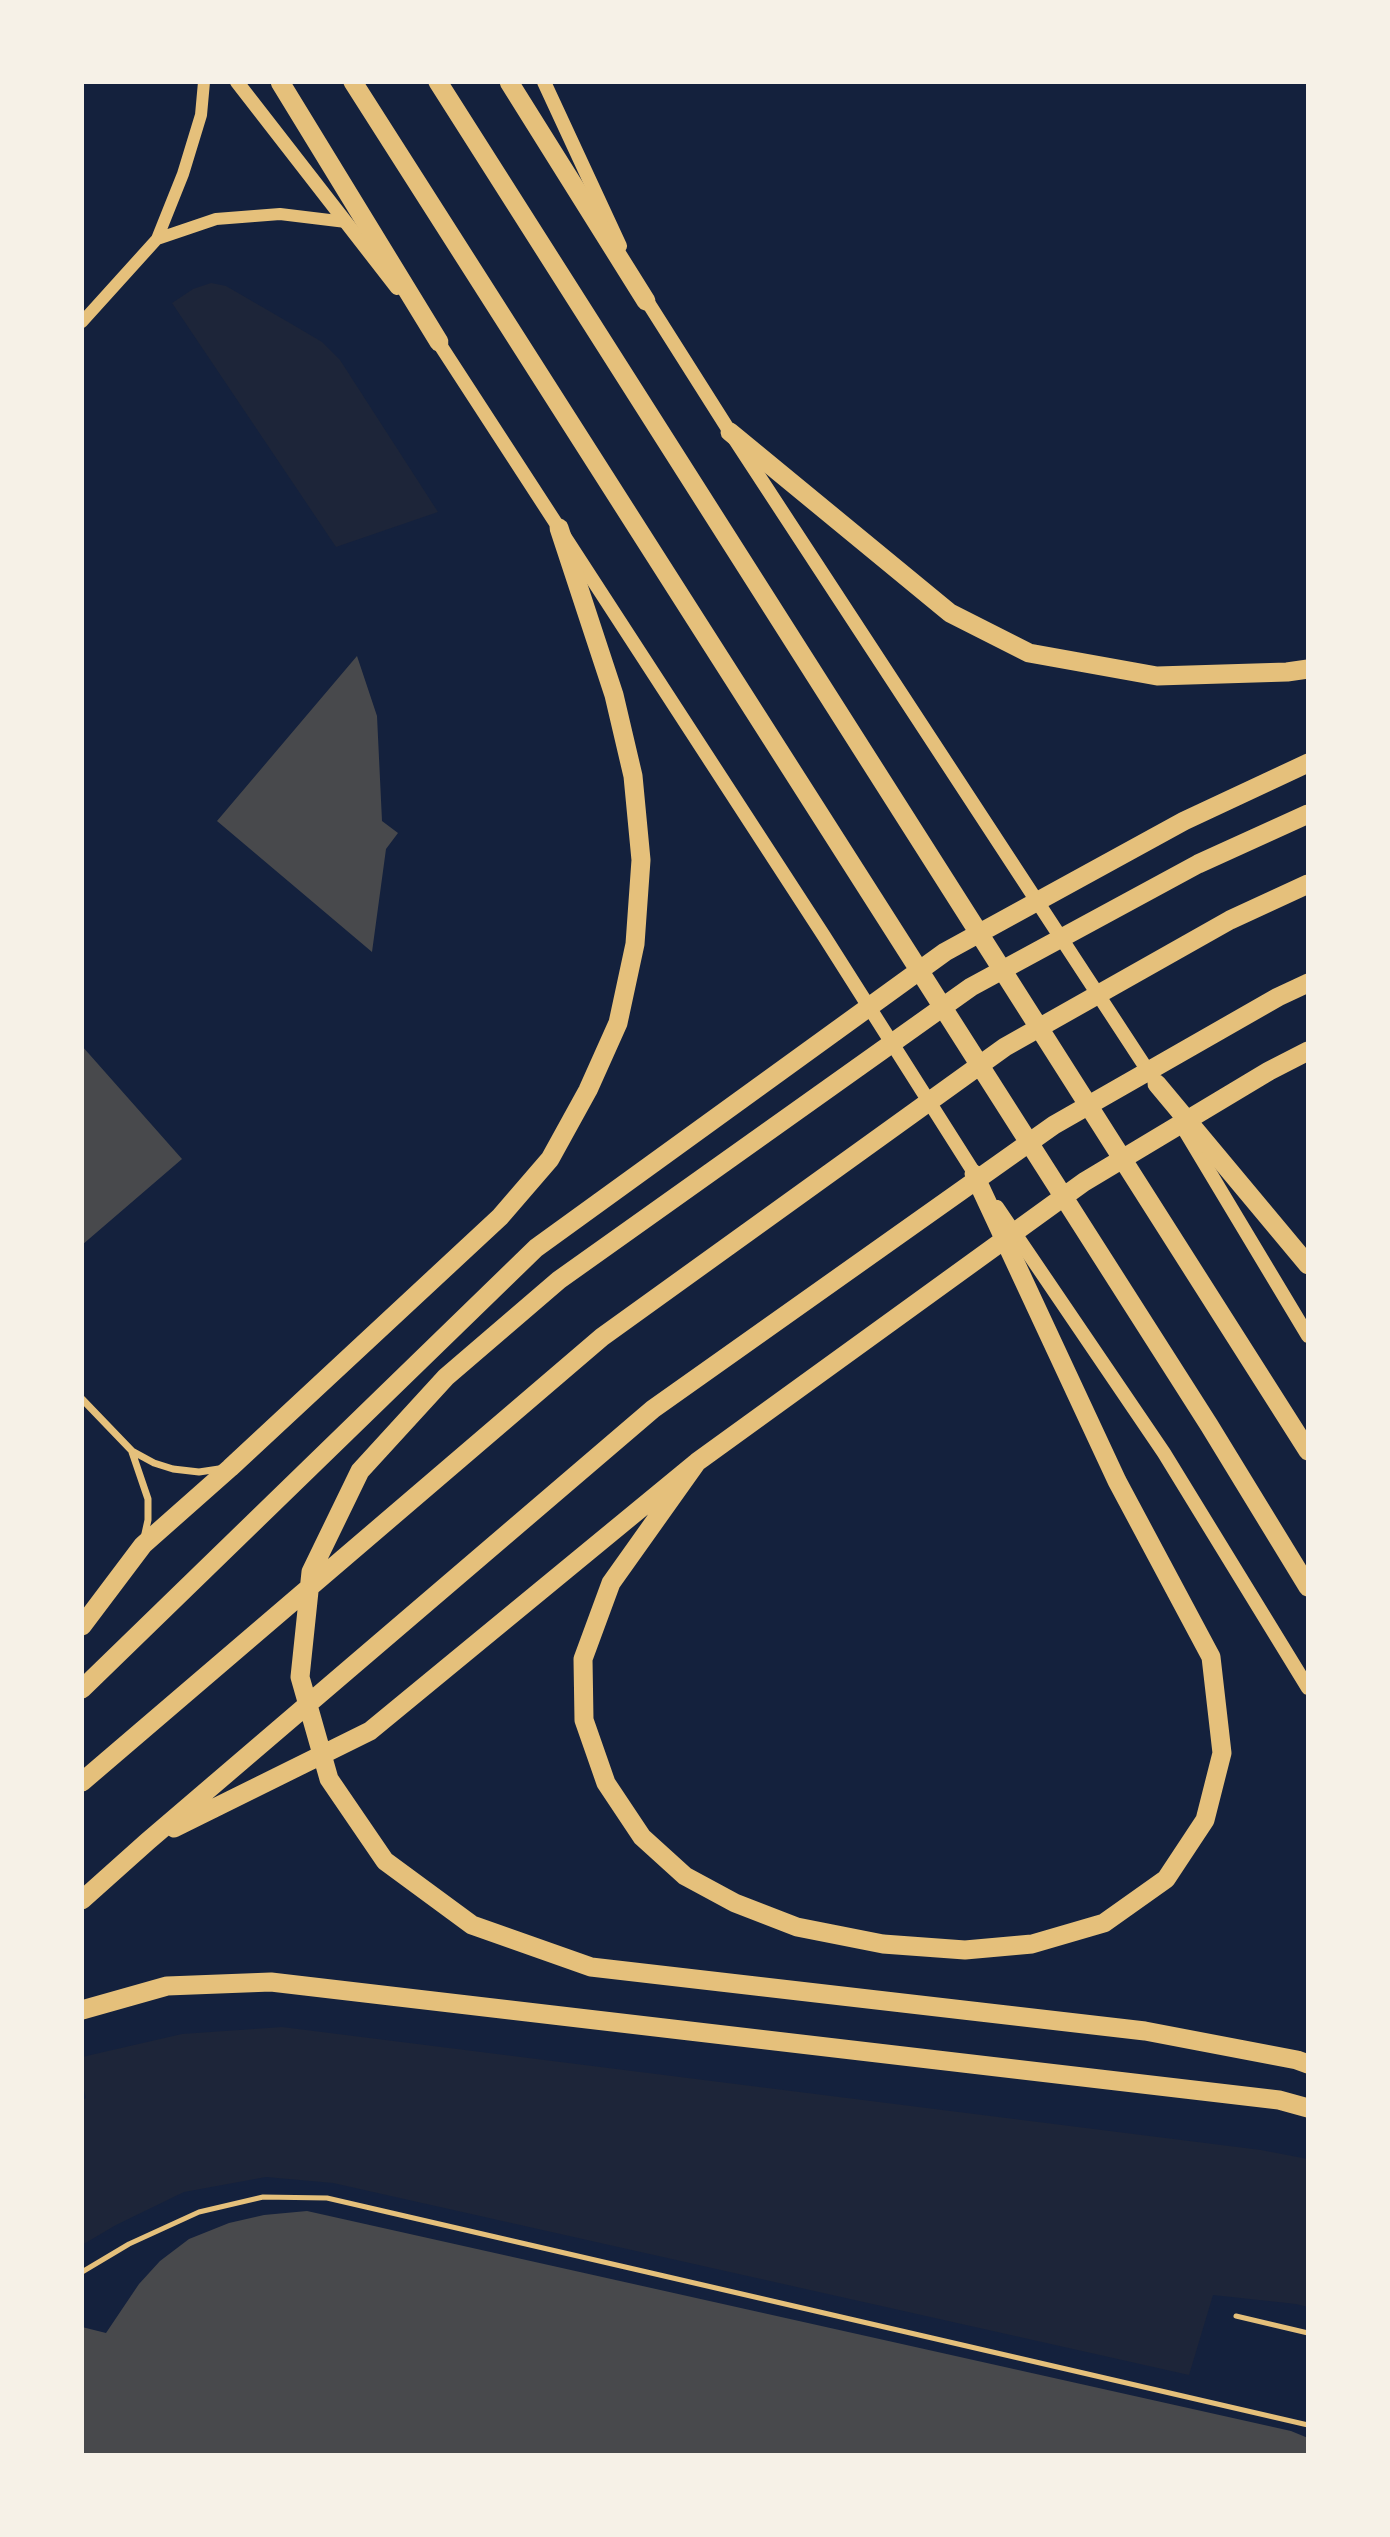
<!DOCTYPE html>
<style>
body{margin:0}
#map{position:relative;width:1390px;height:2537px;overflow:hidden;background:#14213d;font-family:"Varela Round",sans-serif}
canvas{display:block}
.frame{position:absolute;inset:0;border:84px solid #f6f1e7;pointer-events:none}
</style>
<div id="map">
<canvas width="1390" height="2537"></canvas>
<div class="frame"></div>
</div>
<script>
const context = document.querySelector('canvas').getContext('2d');
context.lineJoin = 'round';
function fillPath(path, color) {
  context.fillStyle = color;
  context.fill(path, 'evenodd');
}
function shape(rows) {
  const path = new Path2D();
  for (const r of rows) {
    path.moveTo(r[0], r[1]);
    for (let i = 2; i < r.length; i += 2) path.lineTo(r[i], r[i + 1]);
  }
  return path;
}
function strokePath(path, color, width, dash) {
  context.strokeStyle = color;
  context.lineWidth = width;
  context.lineCap = dash ? 'butt' : 'round';
  context.setLineDash(dash || []);
  context.stroke(path);
}
fillPath(shape([
 [211,283,226,286,295,326,322,342,340,360,438,512,336,547,172,303,193,289],
 [282,2027,1261,2150,1308,2159,1308,2307,1296,2304,1213,2295,1189,2375,333,2183,266,2177,184,2192,116,2225,82,2245,82,2100,86,2098,82,2084,82,2057,182,2034]
]), '#1d2539');
fillPath(shape([
 [357,656,377,716,382,821,398,833,386,849,372,952,217,821],
 [82,1046,182,1159,82,1245],
 [307,2211,1291,2431,1308,2438,1308,2455,82,2455,82,2327,106,2333,139,2284,160,2261,189,2239,229,2223,264,2215]
]), '#48494c');
strokePath(shape([
 [82,2272,129,2244,199,2212,263,2197,327,2198,1308,2425],
 [1236,2316,1308,2333]
]), '#e5c07b', 5);
strokePath(shape([
 [82,1399,132,1451,154,1463,173,1469,199,1472,219,1469],
 [132,1452,148,1499,148,1520,144,1538]
]), '#e5c07b', 7);
strokePath(shape([
 [204,82,201,115,183,174,157,239,216,219,280,214,346,222],
 [82,322,157,239]
]), '#e5c07b', 12);
strokePath(shape([
 [237,82,397,288],
 [544,82,620,246],
 [642,293,730,432,1152,1077],
 [433,334,824,936,980,1182],
 [1179,1121,1308,1336],
 [997,1207,1164,1453,1308,1688]
]), '#e5c07b', 14);
strokePath(shape([
 [280,82,439,342],
 [353,82,1209,1425,1308,1587],
 [438,82,1308,1451],
 [509,82,646,301],
 [730,432,950,613,1029,653,1157,676,1287,672,1308,669],
 [1308,814,1198,864,971,987,559,1280,446,1377,360,1471,311,1572,300,1677,329,1779,385,1861,472,1925,591,1967,1145,2031,1297,2060,1308,2064],
 [1157,1084,1308,1265],
 [697,1462,611,1583,583,1659,584,1720,606,1783,642,1837,685,1876,735,1903,797,1927,883,1944,965,1950,1032,1944,1104,1923,1166,1879,1205,1820,1222,1753,1211,1657,1117,1481,974,1174],
 [82,1626,143,1545,230,1468,500,1217,550,1159,588,1090,618,1023,635,944,641,860,633,776,614,695,559,528],
 [82,1689,536,1248,945,952,1184,821,1308,763],
 [82,1782,602,1337,1005,1047,1230,920,1308,884],
 [174,1828,370,1731,697,1462,1084,1182,1269,1071,1308,1051],
 [82,1900,148,1841,653,1409,1054,1125,1278,997,1308,983],
 [82,2010,167,1986,271,1982,1279,2100,1308,2108]
]), '#e5c07b', 19);
</script>
